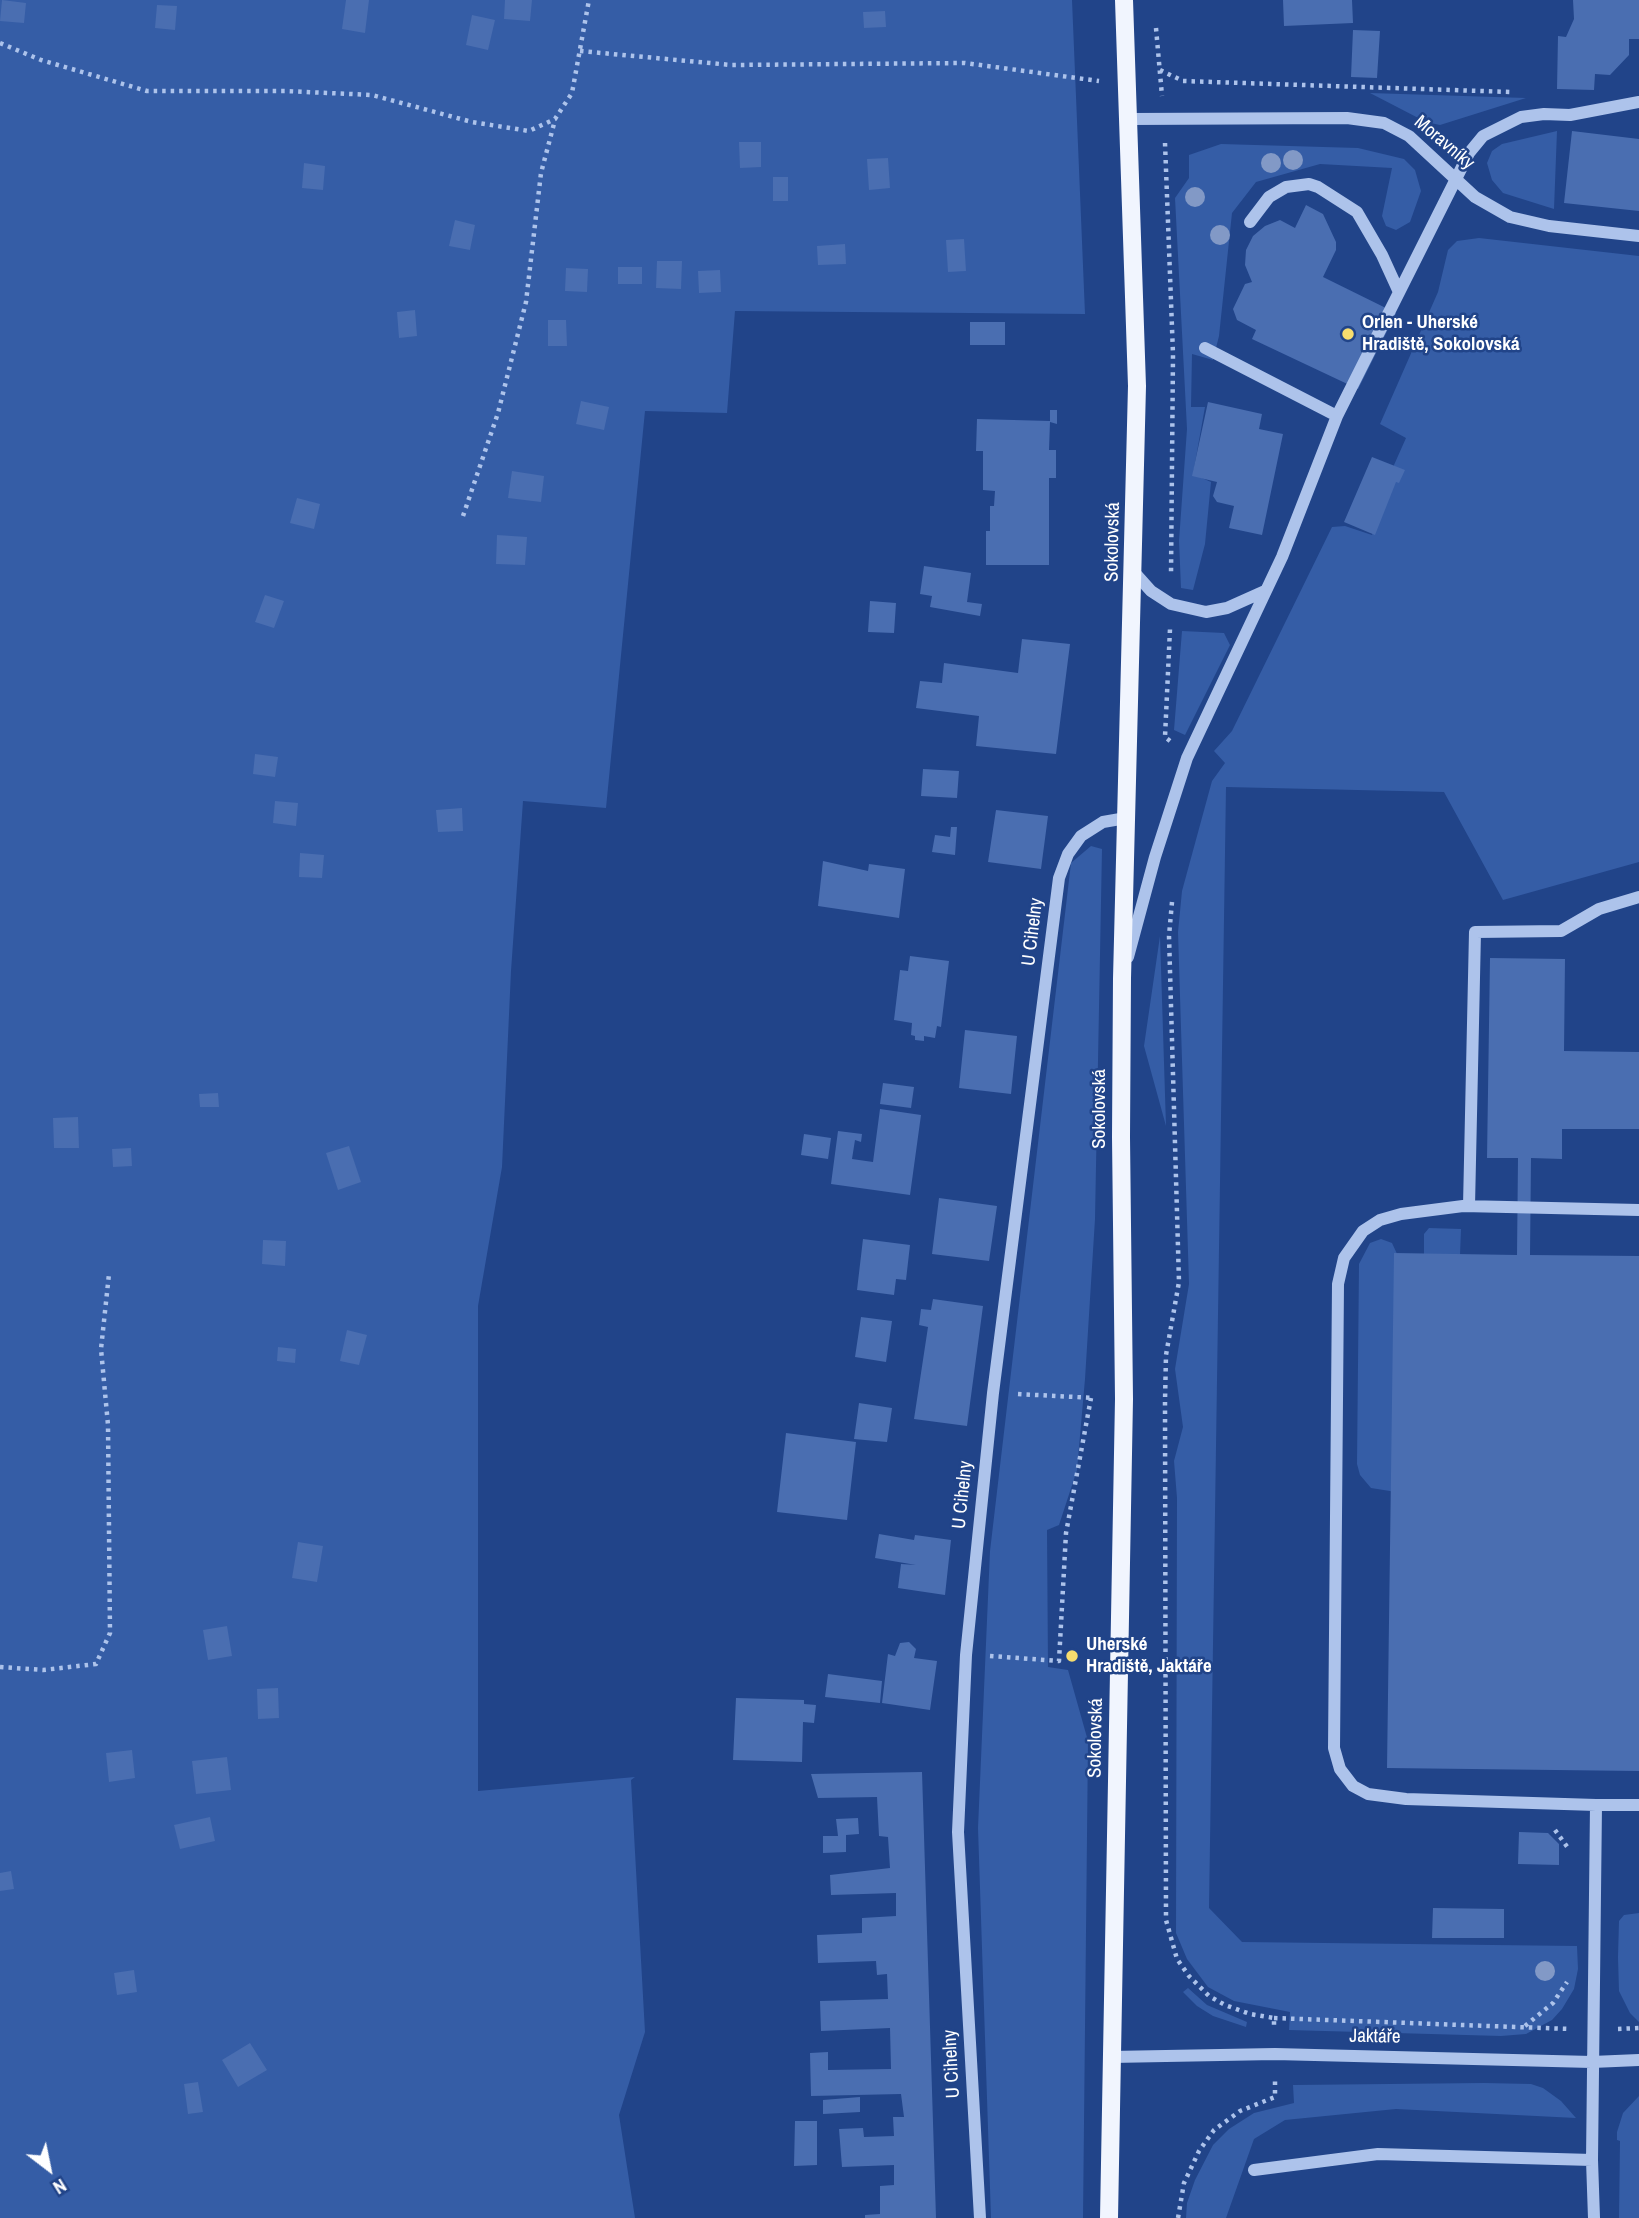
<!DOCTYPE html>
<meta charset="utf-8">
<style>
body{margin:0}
#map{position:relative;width:1639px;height:2218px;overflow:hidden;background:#214489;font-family:"Archivo Narrow",sans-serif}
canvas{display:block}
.north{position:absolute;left:14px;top:2134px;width:70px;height:70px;-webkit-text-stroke:5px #214489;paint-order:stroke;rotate:148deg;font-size:19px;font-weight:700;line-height:28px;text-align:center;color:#fff}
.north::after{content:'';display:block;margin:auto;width:24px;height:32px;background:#fff;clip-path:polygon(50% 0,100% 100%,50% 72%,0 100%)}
</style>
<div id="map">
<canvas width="1639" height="2218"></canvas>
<div class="north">N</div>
</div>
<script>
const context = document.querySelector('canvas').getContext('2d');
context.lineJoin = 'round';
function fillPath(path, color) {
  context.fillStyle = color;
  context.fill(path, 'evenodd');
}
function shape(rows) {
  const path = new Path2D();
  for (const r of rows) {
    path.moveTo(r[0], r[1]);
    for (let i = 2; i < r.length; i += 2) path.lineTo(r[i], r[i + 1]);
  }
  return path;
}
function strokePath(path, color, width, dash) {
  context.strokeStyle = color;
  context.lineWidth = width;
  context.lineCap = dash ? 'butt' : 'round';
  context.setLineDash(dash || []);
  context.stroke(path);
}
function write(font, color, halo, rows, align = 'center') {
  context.font = font + ' "Archivo Narrow",sans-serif';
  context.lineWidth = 5;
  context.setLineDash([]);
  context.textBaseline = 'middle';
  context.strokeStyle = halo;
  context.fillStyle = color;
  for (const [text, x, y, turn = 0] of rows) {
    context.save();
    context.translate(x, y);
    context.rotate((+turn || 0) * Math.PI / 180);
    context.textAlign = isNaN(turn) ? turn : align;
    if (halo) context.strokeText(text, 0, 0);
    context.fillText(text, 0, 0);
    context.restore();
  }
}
fillPath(shape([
 [0,0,1072,0,1085,314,735,311,727,413,645,411,606,808,523,801,511,971,502,1167,478,1306,478,1791,635,1777,631,1780,645,2032,619,2115,635,2218,0,2218],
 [1370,93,1526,98,1440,125,1426,122],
 [1557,131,1554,209,1503,193,1492,180,1487,163,1492,151,1502,144],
 [1221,144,1358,148,1404,159,1415,170,1421,191,1410,222,1396,230,1386,226,1382,216,1392,168,1320,164,1256,182,1232,213,1219,336,1213,360,1192,354,1191,407,1205,407,1193,474,1211,482,1205,544,1193,590,1181,588,1179,541,1187,429,1175,198,1189,178,1189,155],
 [1479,238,1639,256,1639,862,1503,900,1444,792,1226,787,1209,1908,1242,1942,1577,1946,1578,1969,1574,1989,1562,2009,1552,2020,1526,2034,1501,2036,1289,2030,1290,2012,1234,2001,1208,1987,1187,1959,1176,1933,1177,1498,1174,1461,1183,1427,1175,1369,1189,1284,1178,932,1182,891,1212,781,1225,763,1214,751,1232,731,1332,527,1345,526,1372,535,1394,465,1406,438,1380,424,1438,292,1448,250,1457,241],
 [1182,631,1224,633,1230,645,1185,735,1174,730],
 [1091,846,1102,849,1095,1219,1085,1379,1077,1470,1059,1525,1047,1530,1048,1667,1068,1670,1088,1741,1083,2218,991,2218,978,1828,990,1551,1071,863],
 [1160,936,1166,1126,1144,1046],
 [1429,1228,1461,1229,1460,1255,1424,1254,1424,1234],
 [1381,1239,1392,1243,1398,1256,1396,1492,1371,1488,1360,1475,1357,1464,1359,1264,1370,1243],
 [1639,1913,1639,2022,1630,2013,1619,1991,1618,1957,1619,1921,1624,1915],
 [1188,1988,1207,2005,1247,2022,1246,2027,1213,2016,1197,2006,1183,1992],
 [1484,2083,1531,2084,1543,2088,1561,2101,1576,2118,1396,2109,1285,2120,1254,2139,1226,2218,1186,2218,1187,2203,1195,2180,1213,2145,1229,2129,1254,2113,1294,2103,1293,2085],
 [1639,2096,1639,2218,1619,2218,1620,2141,1617,2140,1617,2132,1623,2113]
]), '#355da6');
fillPath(shape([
 [2,0,26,3,24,23,0,21],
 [346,0,369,0,365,33,342,29],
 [505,0,532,0,530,21,504,19],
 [1283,0,1352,0,1353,23,1284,26],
 [1573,0,1639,0,1639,39,1629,39,1629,55,1610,75,1595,74,1594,90,1557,89,1558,36,1566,37,1574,19],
 [157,5,177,6,175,30,155,28],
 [885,11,886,27,864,28,863,12],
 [472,15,495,20,488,50,466,45],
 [1353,30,1380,31,1377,78,1351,77],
 [1572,131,1639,139,1639,211,1564,203],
 [739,142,761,142,761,167,740,168],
 [888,158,890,188,869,190,867,159],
 [304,163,325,166,323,190,302,188],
 [773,177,788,177,788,201,773,201],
 [1306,205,1323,214,1336,242,1336,250,1323,277,1396,313,1358,389,1252,339,1256,330,1237,320,1233,309,1245,284,1252,282,1245,265,1246,250,1253,236,1265,226,1280,220,1295,228],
 [455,220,475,225,470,250,449,246],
 [964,239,966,271,948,272,946,240],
 [845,244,846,264,818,265,817,246],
 [657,261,682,261,681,289,656,288],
 [618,267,642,267,642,284,618,284],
 [566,268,588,269,587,292,565,291],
 [720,270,721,292,699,293,698,271],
 [415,310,417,336,399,338,397,312],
 [548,320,566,320,567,346,548,346],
 [970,322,1005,322,1005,345,970,345],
 [581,401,609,407,604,430,576,424],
 [1208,402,1262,414,1259,429,1283,434,1262,535,1229,528,1234,506,1217,502,1213,496,1217,482,1192,476],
 [1050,410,1057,410,1057,424,1050,422,1049,450,1056,450,1056,478,1049,478,1049,565,986,565,986,531,990,531,990,506,994,506,995,491,983,490,983,451,976,451,977,419,1050,421],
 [1372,457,1405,470,1399,483,1396,482,1375,535,1344,522],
 [512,471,544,476,541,502,508,498],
 [297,498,320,504,314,529,290,523],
 [497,535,527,537,525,565,496,564],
 [924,566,971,573,967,602,982,604,980,616,930,607,932,596,920,594],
 [265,595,284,601,274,628,255,622],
 [870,601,896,603,894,633,868,632],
 [1022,639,1070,644,1056,754,976,746,979,716,916,708,920,681,942,683,944,663,1018,673],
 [255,754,278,757,275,777,253,774],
 [923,769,959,771,957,798,921,796],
 [275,801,298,803,296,826,273,823],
 [462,808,463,831,438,832,436,810],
 [996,810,1048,816,1041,869,988,862],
 [951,827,957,827,955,855,932,852,935,835,950,837],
 [300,853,324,855,322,878,299,877],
 [823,861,868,871,869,864,905,869,899,918,818,906],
 [910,956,949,961,941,1027,937,1026,935,1038,924,1036,924,1041,915,1040,915,1036,911,1035,912,1023,894,1020,900,970,908,971],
 [1490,958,1565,959,1564,1051,1639,1052,1639,1129,1562,1129,1562,1159,1531,1158,1530,1255,1639,1256,1639,1771,1387,1768,1394,1253,1517,1255,1518,1158,1487,1158],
 [965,1030,1017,1036,1011,1094,959,1088],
 [883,1083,914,1087,911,1108,880,1104],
 [218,1093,219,1107,200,1107,199,1094],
 [880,1109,921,1115,910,1195,831,1184,838,1131,862,1134,861,1142,855,1140,852,1159,873,1162],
 [78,1117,79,1148,54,1148,53,1118],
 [804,1134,831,1138,828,1159,801,1155],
 [349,1146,361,1182,338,1190,326,1153],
 [131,1148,132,1166,113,1167,112,1149],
 [939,1198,997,1206,989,1261,932,1254],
 [863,1239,910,1245,906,1280,896,1279,894,1295,857,1290],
 [263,1240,286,1241,285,1266,262,1264],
 [933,1299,983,1306,967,1426,914,1419,928,1327,919,1325,921,1309,931,1310],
 [861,1317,892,1321,886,1362,855,1357],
 [347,1330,367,1335,359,1365,340,1361],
 [278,1347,296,1349,295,1363,277,1361],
 [859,1403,892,1408,887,1442,854,1439],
 [786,1433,856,1442,847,1520,777,1512],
 [879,1534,914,1540,915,1535,951,1540,945,1595,898,1588,901,1564,916,1565,875,1558],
 [298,1542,323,1546,317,1582,292,1578],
 [227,1626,232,1656,208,1660,203,1630],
 [909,1642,916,1649,914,1658,937,1661,930,1710,882,1703,888,1654,895,1656,900,1643],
 [828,1674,882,1681,880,1703,825,1697],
 [278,1688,279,1718,258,1719,257,1689],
 [736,1698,804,1700,804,1704,816,1705,814,1723,803,1722,802,1762,733,1760],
 [132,1750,135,1778,109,1782,106,1753],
 [227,1757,231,1790,196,1794,192,1761],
 [922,1772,936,2218,865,2218,865,2215,880,2214,880,2186,894,2185,894,2165,842,2167,839,2129,863,2128,864,2137,894,2136,893,2117,904,2117,901,2094,811,2096,810,2053,828,2052,828,2070,891,2069,890,2028,821,2031,820,2001,888,1999,887,1974,877,1975,876,1961,818,1963,817,1935,862,1933,862,1918,896,1916,896,1893,831,1895,830,1875,890,1868,888,1837,879,1836,877,1797,818,1798,811,1774],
 [210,1817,215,1841,180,1849,174,1825],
 [858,1818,859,1834,846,1835,846,1852,823,1853,823,1836,838,1836,836,1819],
 [1519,1832,1548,1833,1559,1844,1559,1865,1518,1864],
 [11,1871,14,1889,0,1891,0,1873],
 [1433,1908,1504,1909,1504,1938,1432,1938],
 [134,1970,137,1992,117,1995,114,1973],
 [250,2043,267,2070,238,2087,222,2060],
 [198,2082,203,2112,188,2114,184,2084],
 [860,2097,860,2112,823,2114,823,2100],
 [795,2121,817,2121,817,2165,794,2166]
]), '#4a6eb1');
strokePath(shape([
 [1156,28,1162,96],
 [0,43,41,60,147,91,285,91,372,95,472,122,529,131,555,119,572,93,589,0],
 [580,51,731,65,965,63,1099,81],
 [1160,70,1183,81,1511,92],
 [1165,143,1173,354,1171,575],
 [463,516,498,413,526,302,541,173,555,120],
 [1170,741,1165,737,1170,629],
 [1172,902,1169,936,1179,1282,1166,1355,1165,1401,1166,1920,1177,1959,1189,1976,1209,1996,1225,2005,1250,2014,1274,2018,1274,2028],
 [1018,1394,1094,1398],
 [990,1656,1059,1661,1066,1533,1091,1398],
 [0,1667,43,1670,96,1664,110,1633,108,1425,101,1349,109,1274],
 [1555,1830,1568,1848],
 [1274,2018,1570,2029],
 [1525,2026,1553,2003,1567,1982],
 [1618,2029,1639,2028],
 [1178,2218,1184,2183,1199,2151,1214,2130,1240,2111,1275,2097,1275,2079]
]), '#adc3eb', 4.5, [3.5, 5]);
strokePath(shape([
 [1130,119,1347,118,1384,123,1409,136,1475,197,1510,217,1549,226,1639,236],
 [1250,222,1269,197,1286,187,1309,184,1318,187,1357,212,1382,255,1398,290],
 [1205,348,1337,416],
 [1134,572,1151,591,1171,604,1206,612,1227,608,1265,591],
 [1128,957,1155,857,1187,758,1282,557,1337,416,1469,153,1483,136,1521,117,1544,114,1570,115,1639,102],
 [1469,1206,1475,932,1561,931,1599,909,1639,897],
 [1596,1805,1406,1799,1368,1794,1353,1786,1340,1769,1334,1748,1338,1284,1344,1258,1363,1231,1380,1220,1401,1214,1463,1206,1639,1210],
 [1111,2057,1275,2054,1592,2062,1639,2060],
 [1254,2170,1378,2154,1592,2160],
 [980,2218,958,1832,966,1655,993,1393,1059,878,1068,854,1081,836,1103,822,1126,818],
 [1594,2218,1592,2160,1596,1805,1639,1805]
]), '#adc3eb', 12);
strokePath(shape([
 [1109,2218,1124,1399,1121,1137,1122,978,1137,386,1124,0]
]), '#f1f5fe', 18);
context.fillStyle = '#8299c6';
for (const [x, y] of [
 [1293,160],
 [1271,163],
 [1195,197],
 [1220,235],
 [1545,1971]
]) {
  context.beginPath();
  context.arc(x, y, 10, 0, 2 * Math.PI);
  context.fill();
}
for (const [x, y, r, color] of [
 [1348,334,7,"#f7dd6e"],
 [1072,1656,7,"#f7dd6e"]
]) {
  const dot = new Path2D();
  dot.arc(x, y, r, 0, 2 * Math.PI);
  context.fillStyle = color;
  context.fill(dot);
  strokePath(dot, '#214489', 2.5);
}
write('19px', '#fff', '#214489', [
 ["Moravníky",1444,143,40],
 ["Sokolovská",1113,542,-89],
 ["U Cihelny",1033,932,-83],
 ["Sokolovská",1100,1109,-90],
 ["U Cihelny",963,1495,-84],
 ["Sokolovská",1096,1738,-89],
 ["Jaktáře",1375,2037,1],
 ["U Cihelny",952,2064,-93]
]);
write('bold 19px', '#fff', '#214489', [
 ["Orlen - Uherské",1362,323],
 ["Hradiště, Sokolovská",1362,345],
 ["Uherské",1086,1645],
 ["Hradiště, Jaktáře",1086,1667]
], 'left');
</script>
